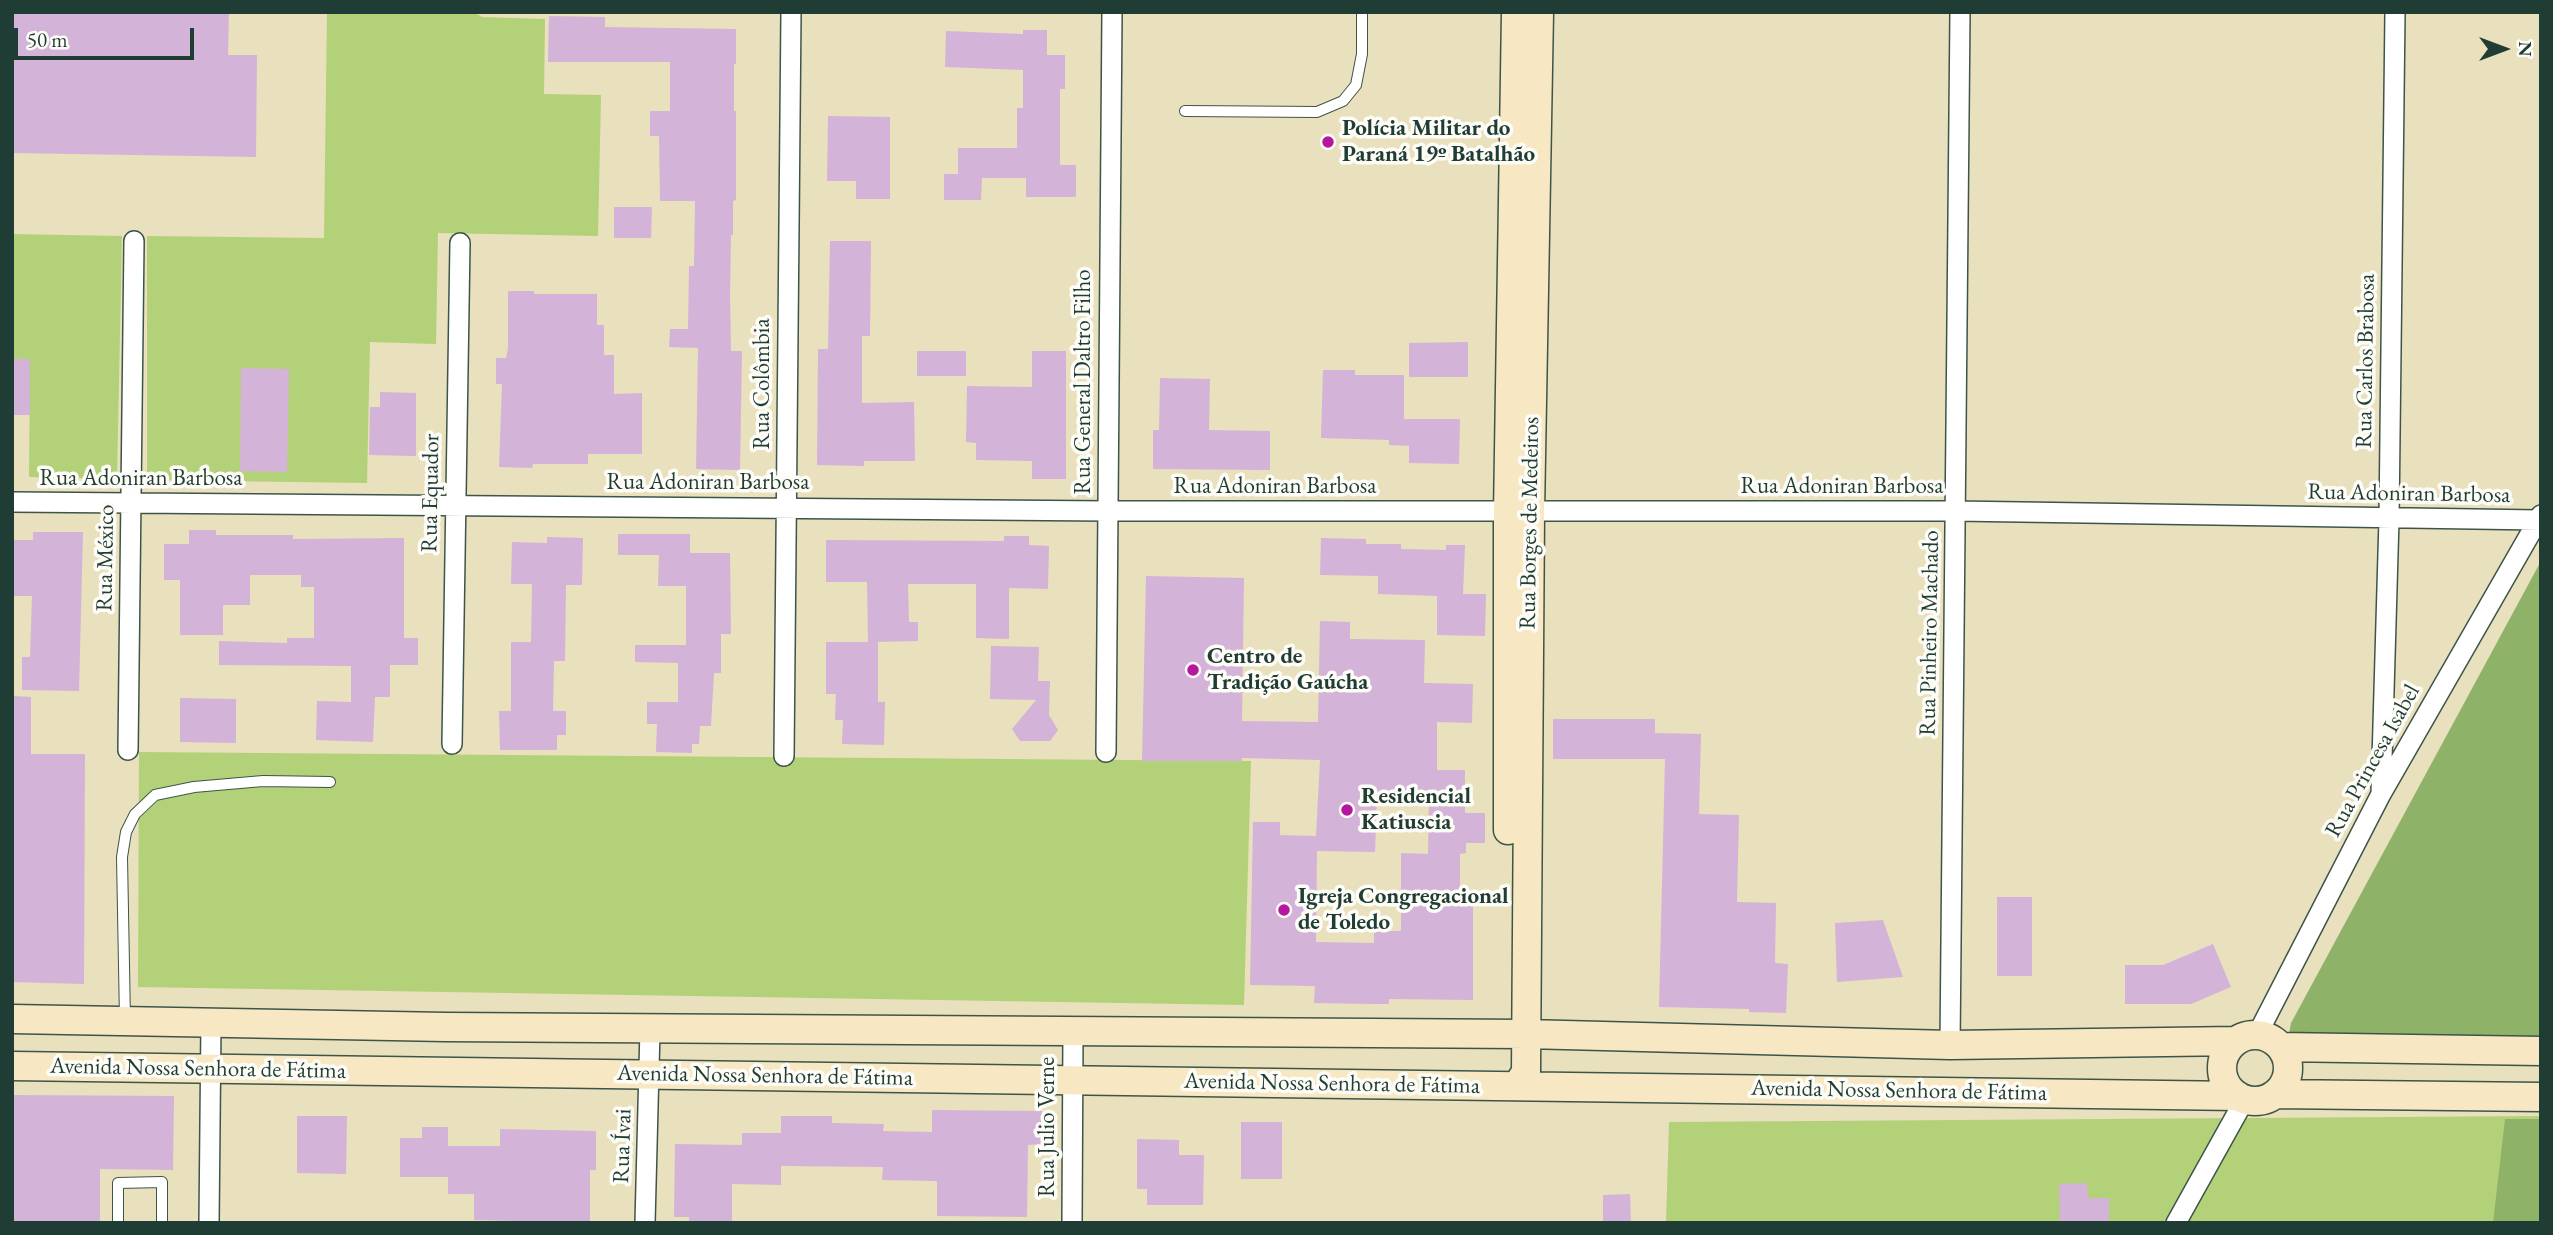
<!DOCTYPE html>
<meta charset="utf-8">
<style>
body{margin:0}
#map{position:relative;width:2553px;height:1235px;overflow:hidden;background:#e9e0bd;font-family:"EB Garamond",serif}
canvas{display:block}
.frame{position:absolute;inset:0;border:14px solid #1f3d34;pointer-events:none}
.north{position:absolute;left:2469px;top:14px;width:70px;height:70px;-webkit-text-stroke:5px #fdfcf7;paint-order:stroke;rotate:90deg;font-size:19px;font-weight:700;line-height:28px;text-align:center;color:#1f3d34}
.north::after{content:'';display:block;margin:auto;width:24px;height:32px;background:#1f3d34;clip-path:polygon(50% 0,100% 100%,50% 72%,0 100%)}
.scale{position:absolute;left:14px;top:28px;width:180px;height:32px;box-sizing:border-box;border:4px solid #1f3d34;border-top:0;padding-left:9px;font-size:21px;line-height:24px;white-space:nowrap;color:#1f3d34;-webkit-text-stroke:5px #fdfcf7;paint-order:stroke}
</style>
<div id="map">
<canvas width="2553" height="1235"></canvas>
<div class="frame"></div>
<div class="north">N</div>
<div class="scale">50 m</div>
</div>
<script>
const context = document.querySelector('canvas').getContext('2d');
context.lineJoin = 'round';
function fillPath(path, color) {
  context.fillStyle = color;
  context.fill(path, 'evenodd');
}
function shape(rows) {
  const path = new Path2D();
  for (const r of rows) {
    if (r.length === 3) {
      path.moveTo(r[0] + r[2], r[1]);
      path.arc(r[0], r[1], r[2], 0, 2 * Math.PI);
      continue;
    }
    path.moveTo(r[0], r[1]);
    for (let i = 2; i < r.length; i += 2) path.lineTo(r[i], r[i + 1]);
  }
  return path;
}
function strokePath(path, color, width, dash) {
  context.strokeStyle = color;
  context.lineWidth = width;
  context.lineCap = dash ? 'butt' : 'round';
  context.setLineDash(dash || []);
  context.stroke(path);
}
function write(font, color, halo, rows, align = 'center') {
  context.font = font + ' "EB Garamond",serif';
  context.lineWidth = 7;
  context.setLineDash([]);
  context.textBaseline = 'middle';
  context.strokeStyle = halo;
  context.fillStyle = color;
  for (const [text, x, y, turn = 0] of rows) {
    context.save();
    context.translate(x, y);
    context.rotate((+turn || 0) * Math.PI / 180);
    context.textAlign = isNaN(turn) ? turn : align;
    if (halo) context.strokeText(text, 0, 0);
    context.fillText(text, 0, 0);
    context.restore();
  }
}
fillPath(shape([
 [327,12,473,12,482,17,545,19,544,94,601,95,598,236,438,233,436,344,370,342,367,483,147,480,147,236,324,238],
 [12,234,122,236,117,479,29,477,30,360,12,359],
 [139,752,1251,761,1244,1005,138,987],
 [2541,1116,2541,1223,1666,1223,1669,1122]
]), '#b3d178');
fillPath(shape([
 [2541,561,2541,1041,2289,1034,2291,1023],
 [2505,1119,2541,1119,2541,1223,2493,1223]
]), '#8eb368');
fillPath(shape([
 [12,12,229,12,228,55,257,55,256,157,12,153],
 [549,16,605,17,605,27,736,29,736,64,734,64,734,111,736,111,736,200,733,201,733,235,731,235,730,295,731,351,742,351,740,470,696,469,698,348,669,347,670,329,688,329,689,266,694,266,695,201,660,201,659,136,650,136,650,111,670,111,670,62,548,62],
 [1023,30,1047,30,1047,55,1065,55,1065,89,1060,89,1060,165,1076,165,1076,197,1026,197,1026,178,982,178,981,200,944,200,944,174,958,174,958,148,1017,148,1017,108,1023,108,1023,70,945,67,946,31,1023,34],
 [828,116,890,117,890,199,856,199,856,181,827,181],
 [614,207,652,207,651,238,614,238],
 [830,241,871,241,870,336,862,336,862,403,914,402,915,461,864,461,864,466,817,465,818,349,828,349],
 [508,291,534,291,534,294,597,294,597,325,604,325,604,355,614,355,614,394,642,393,642,454,588,454,588,464,533,464,532,468,499,467,502,384,496,384,496,358,506,358,508,348],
 [1468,342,1468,377,1409,377,1409,343],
 [917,351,966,351,966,376,917,376],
 [1032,351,1066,351,1066,479,1032,479,1032,461,976,460,976,443,966,442,967,386,1032,387],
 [12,359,30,359,30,415,12,415],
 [241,368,289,369,287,472,240,471],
 [1323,370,1355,370,1355,375,1404,375,1404,419,1460,419,1459,464,1409,463,1409,446,1389,445,1389,440,1321,438],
 [1160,378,1210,379,1209,430,1270,431,1270,470,1153,469,1153,430,1159,430],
 [380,392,416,393,416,456,369,455,370,407,380,407],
 [189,530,216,530,216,535,293,535,293,539,404,538,404,638,418,638,418,665,390,665,390,697,375,697,373,742,316,740,317,701,351,702,351,666,219,665,219,641,287,643,287,638,314,638,314,587,301,587,301,575,250,575,250,605,223,605,223,635,180,635,180,580,164,580,164,544,189,544],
 [33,532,83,532,79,691,22,690,22,657,30,657,32,596,12,596,12,540,33,540],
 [618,534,690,534,690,553,730,553,731,634,721,634,721,673,714,673,711,726,700,726,699,744,692,744,692,753,656,752,657,724,647,724,647,702,678,702,678,663,635,662,635,645,686,645,686,586,658,586,659,555,618,555],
 [1004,536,1029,536,1029,545,1049,546,1048,589,1009,588,1009,639,976,638,976,584,908,584,909,622,918,622,918,641,874,642,878,642,878,702,885,702,884,745,842,744,843,720,835,720,836,694,826,694,826,642,868,642,867,582,826,582,826,540,1004,541],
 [547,537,583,538,582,585,566,585,565,661,554,661,553,711,566,711,566,735,557,735,557,750,500,750,499,711,511,711,511,642,531,642,532,584,511,584,512,542,547,543],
 [1321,538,1366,539,1366,544,1401,544,1401,549,1446,550,1446,545,1465,545,1463,594,1486,594,1485,636,1437,635,1437,596,1378,594,1378,576,1320,575],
 [1146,576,1244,578,1242,721,1318,722,1320,621,1350,622,1350,639,1425,640,1424,683,1473,684,1472,723,1437,722,1437,770,1465,770,1465,813,1485,813,1485,843,1466,843,1466,853,1460,854,1460,902,1473,902,1473,1000,1389,999,1389,1004,1373,1004,1314,1003,1315,986,1250,985,1253,822,1280,822,1280,835,1316,836,1320,760,1242,758,1242,761,1142,761],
 [1377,797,1429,797,1428,854,1401,853,1401,931,1374,931,1374,943,1316,942,1317,851,1375,852],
 [991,646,1039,647,1038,681,1050,681,1049,715,1058,730,1050,741,1020,741,1012,729,1036,700,990,699],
 [12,696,31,697,31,754,85,754,84,984,12,982],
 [180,698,236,699,236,743,180,742],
 [1553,719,1655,719,1655,733,1701,734,1699,814,1739,815,1737,902,1776,903,1775,963,1788,964,1786,1013,1749,1012,1749,1009,1659,1007,1665,759,1553,759],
 [1997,897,2032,897,2032,976,1997,976],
 [1883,920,1903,977,1837,982,1835,923],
 [2213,944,2231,987,2191,1004,2125,1004,2125,965,2163,965],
 [12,1095,174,1096,173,1170,100,1169,100,1223,12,1223],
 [932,1110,1042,1111,1042,1144,1028,1145,1027,1217,937,1216,937,1181,882,1180,883,1167,781,1166,781,1185,732,1184,732,1223,689,1223,689,1217,674,1217,675,1144,742,1145,742,1133,781,1133,781,1116,832,1116,832,1123,884,1124,883,1131,932,1132],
 [297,1116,347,1116,346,1174,297,1173],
 [1241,1122,1282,1122,1282,1179,1241,1179],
 [422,1127,448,1127,448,1146,500,1146,500,1129,596,1131,596,1170,590,1170,590,1223,474,1220,474,1194,448,1194,448,1177,400,1177,400,1138,422,1138],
 [1137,1139,1179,1140,1179,1155,1204,1155,1203,1205,1147,1205,1147,1189,1137,1189],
 [2087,1183,2088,1198,2109,1198,2109,1223,2060,1223,2059,1184],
 [1630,1194,1631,1223,1603,1223,1603,1195]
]), '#d3b3d8');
const lane = shape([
 [1185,111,1317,112,1343,101,1356,85,1362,54,1362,12],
 [125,1020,122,857,126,832,135,814,155,795,194,787,263,781,330,782],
 [118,1223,118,1183,162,1182,162,1223]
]);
const street = shape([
 [12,502,1108,511,1956,511,2538,520],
 [452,744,460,243],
 [128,750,134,241],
 [1106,752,1112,12],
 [784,756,791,12],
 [2381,794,2389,519,2395,12],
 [2257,1035,2381,794,2541,515],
 [1950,1045,1960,12],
 [209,1223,211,1023],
 [645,1223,650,1029],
 [1072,1223,1073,1032],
 [2176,1223,2245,1099]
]);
const secondary = shape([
 [1508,830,1508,513,1516,12],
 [12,1019,446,1027,1526,1034,1950,1045,2236,1041],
 [2255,1068,33],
 [2281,1047,2541,1051],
 [12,1066,2238,1096],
 [1517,1086,1526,1072,1530,512,1539,12],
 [2275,1094,2541,1097]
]);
strokePath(lane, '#3d5549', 12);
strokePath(street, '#3d5549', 22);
strokePath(secondary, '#3d5549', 31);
strokePath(lane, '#fff', 10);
strokePath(street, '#fff', 19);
strokePath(secondary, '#f7e8c3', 28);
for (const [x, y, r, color] of [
 [1328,142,7,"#b5179e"],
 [1193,670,7,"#b5179e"],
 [1347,810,7,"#b5179e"],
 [1284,910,7,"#b5179e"]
]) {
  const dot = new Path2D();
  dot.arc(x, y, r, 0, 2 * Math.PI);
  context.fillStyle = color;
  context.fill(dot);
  strokePath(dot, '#fdfcf7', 2.5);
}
write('bold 23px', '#1f3d34', '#fdfcf7', [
 ["Polícia Militar do",1342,129],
 ["Paraná 19º Batalhão",1342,155],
 ["Centro de",1207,657],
 ["Tradição Gaúcha",1207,683],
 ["Residencial",1361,797],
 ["Katiuscia",1361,823],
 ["Igreja Congregacional",1298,897],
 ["de Toledo",1298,923]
], 'left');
write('23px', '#1f3d34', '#fdfcf7', [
 ["Rua Carlos Brabosa",2366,361,-89],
 ["Rua General Daltro Filho",1084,382,-90],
 ["Rua Colômbia",763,384,-90],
 ["Rua Adoniran Barbosa",141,479],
 ["Rua Adoniran Barbosa",708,483],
 ["Rua Adoniran Barbosa",1275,487],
 ["Rua Adoniran Barbosa",1842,487],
 ["Rua Equador",431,493,-89],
 ["Rua Adoniran Barbosa",2409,494,1],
 ["Rua Borges de Medeiros",1530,523,-89],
 ["Rua México",106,558,-89],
 ["Rua Pinheiro Machado",1930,633,-89],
 ["Rua Princesa Isabel",2373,761,-61],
 ["Avenida Nossa Senhora de Fátima",198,1069,1],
 ["Avenida Nossa Senhora de Fátima",765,1076,1],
 ["Avenida Nossa Senhora de Fátima",1332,1084,1],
 ["Avenida Nossa Senhora de Fátima",1899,1091,1],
 ["Rua Julio Verne",1048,1127,-90],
 ["Rua Ívai",623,1146,-88]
]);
</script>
